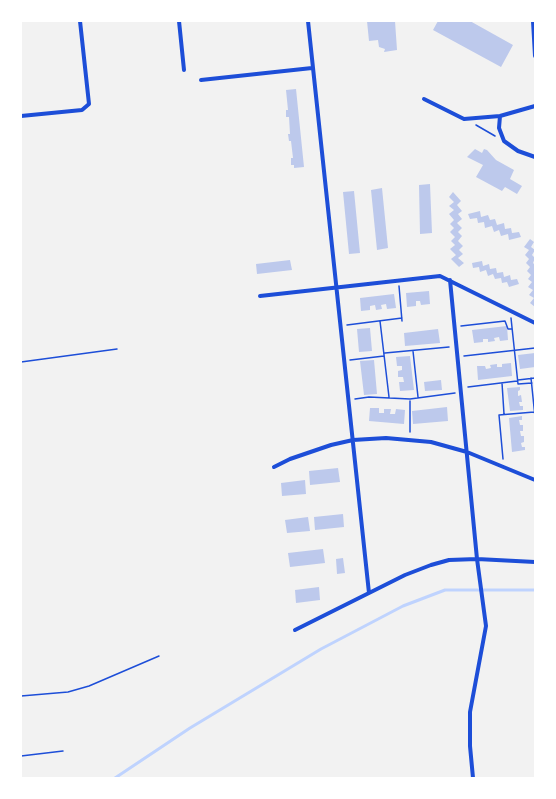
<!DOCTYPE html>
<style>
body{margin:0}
#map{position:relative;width:556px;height:799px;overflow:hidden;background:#f2f2f2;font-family:Karla,sans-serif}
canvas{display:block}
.frame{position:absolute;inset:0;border:22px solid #fff;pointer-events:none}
</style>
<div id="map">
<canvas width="556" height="799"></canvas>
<div class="frame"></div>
</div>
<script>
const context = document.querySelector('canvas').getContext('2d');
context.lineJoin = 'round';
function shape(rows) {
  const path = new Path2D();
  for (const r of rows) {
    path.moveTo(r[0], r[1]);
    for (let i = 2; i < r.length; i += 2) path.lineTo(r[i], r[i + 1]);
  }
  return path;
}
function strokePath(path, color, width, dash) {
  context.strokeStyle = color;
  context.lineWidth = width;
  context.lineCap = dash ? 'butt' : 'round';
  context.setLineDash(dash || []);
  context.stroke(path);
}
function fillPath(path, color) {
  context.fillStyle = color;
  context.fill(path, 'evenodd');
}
strokePath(shape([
 [115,778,190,728,321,649,403,606,445,590,535,590]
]), '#bfd3fe', 3);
fillPath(shape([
 [367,21,395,21,397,50,384,52,385,49,379,47,378,40,369,41],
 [438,21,470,21,513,45,501,67,433,30],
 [296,89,304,167,294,168,294,165,291,165,291,158,293,158,291,141,289,141,288,134,290,134,289,117,286,117,286,110,288,110,286,90],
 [475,149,482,153,484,149,487,150,496,160,514,170,510,179,522,186,517,194,505,187,502,191,476,177,483,165,467,157],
 [430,184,432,233,420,234,419,185],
 [382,188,388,248,377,250,371,190],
 [354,191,360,253,349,254,343,192],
 [453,192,461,201,457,205,462,211,458,214,462,219,457,223,462,228,458,232,462,236,458,241,463,246,459,250,463,254,458,258,464,263,459,267,451,259,456,255,450,249,455,245,451,241,455,237,450,232,454,228,450,224,454,220,449,214,454,210,449,206,454,202,449,197],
 [480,211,481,217,488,215,490,220,495,219,497,225,504,223,505,229,511,228,512,233,519,232,521,237,509,240,508,234,501,236,499,230,494,232,492,226,485,228,484,222,478,223,477,218,470,219,468,214],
 [530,239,534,242,531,247,535,250,532,255,535,258,533,263,535,265,535,307,530,303,534,298,529,295,533,290,528,287,532,282,528,279,531,275,527,271,530,267,526,263,529,259,525,255,529,250,524,247],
 [290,260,292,270,257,274,256,264],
 [482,261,483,266,489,264,490,269,496,268,497,273,503,272,504,277,510,275,511,280,517,279,519,284,509,287,507,282,502,283,501,278,495,279,493,274,488,276,486,270,480,272,479,267,473,268,472,263],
 [429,291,430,304,421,305,420,301,416,301,416,306,407,307,406,293],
 [394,294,396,308,387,309,386,304,381,305,382,309,376,310,375,305,370,306,370,310,361,311,360,298],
 [507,326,508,340,500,341,499,337,494,338,495,341,488,342,488,339,483,339,483,342,474,343,472,330],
 [370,328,372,351,359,352,357,329],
 [438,329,440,343,405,346,404,333],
 [535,353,535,367,520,369,518,355],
 [410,356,414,390,400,391,399,382,404,382,403,377,398,377,398,371,402,370,402,366,397,366,396,357],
 [374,360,377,394,364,395,360,361],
 [511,363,512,376,478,380,477,366,485,366,486,369,491,368,490,365,497,364,497,367,502,367,502,364],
 [441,380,442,390,425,391,424,382],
 [520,387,520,390,518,391,518,396,521,395,522,402,519,402,520,406,523,406,523,410,510,411,507,388],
 [447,407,448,421,413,424,412,411],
 [370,408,379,408,379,413,384,413,384,409,391,409,390,414,395,414,396,409,405,410,404,424,369,421],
 [522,416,522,420,519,420,520,425,523,425,523,431,520,431,521,436,524,436,524,442,521,443,522,447,525,447,525,450,512,452,509,418],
 [338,468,340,482,310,485,309,471],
 [305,480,306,494,282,496,281,483],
 [343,514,344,527,315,530,314,517],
 [308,517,310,531,287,533,285,520],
 [323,549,325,563,290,567,288,553],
 [343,558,345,573,337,574,336,559],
 [319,587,320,600,296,603,295,590]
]), '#bdc9ec');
strokePath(shape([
 [476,125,495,136],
 [399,286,402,321],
 [511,318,518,384,532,383],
 [380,321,389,397],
 [347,325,402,318],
 [461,326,505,321,508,329,512,329],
 [413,351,418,397],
 [385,353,449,347],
 [464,356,535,348],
 [350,360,384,356],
 [21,362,117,349],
 [531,378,535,417],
 [518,380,535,378],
 [502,383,504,414],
 [468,387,517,381],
 [355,399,369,397,410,399,455,393],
 [410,432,410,401],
 [503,459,499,415,534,412],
 [21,756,63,751]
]), '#1d4ed8', 1.5);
strokePath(shape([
 [21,696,68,692,89,686,159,656]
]), '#1d4ed8', 1.5);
strokePath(shape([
 [179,21,184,70],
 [308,21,369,593],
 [533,21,535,56],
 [201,80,312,68],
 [424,99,464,119,500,116,535,106],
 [21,116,82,110,89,104,80,21],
 [500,116,499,128,504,141,518,151,535,157],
 [450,280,477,559,486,626,470,712,470,746,473,778],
 [260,296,440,276,535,323],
 [274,467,290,459,331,445,353,440,386,438,431,442,467,452,535,480],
 [295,630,405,575,431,565,449,560,477,559,535,562]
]), '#1d4ed8', 4);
</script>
